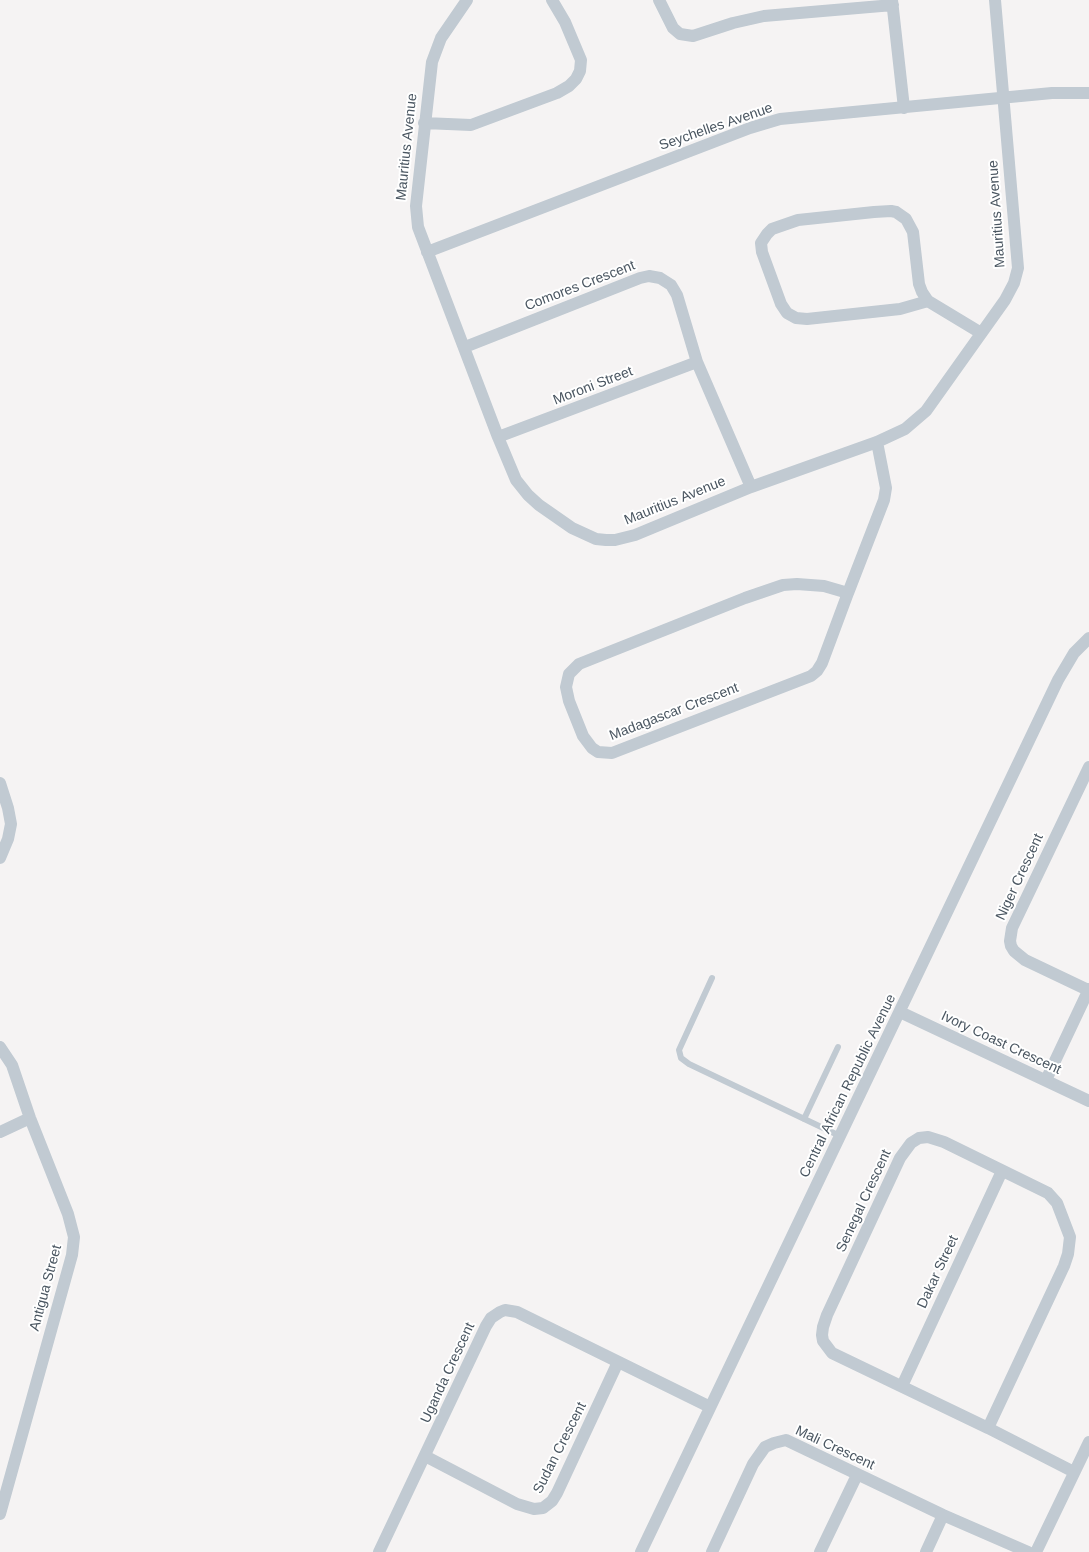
<!DOCTYPE html>
<style>
body{margin:0}
canvas{display:block;background:#f5f3f3}
</style>
<canvas width="1089" height="1552"></canvas>
<script>
const context = document.querySelector('canvas').getContext('2d');
context.lineJoin = 'round';
function shape(rows) {
  const path = new Path2D();
  for (const r of rows) {
    path.moveTo(r[0], r[1]);
    for (let i = 2; i < r.length; i += 2) path.lineTo(r[i], r[i + 1]);
  }
  return path;
}
function strokePath(path, color, width, dash) {
  context.strokeStyle = color;
  context.lineWidth = width;
  context.lineCap = dash ? 'butt' : 'round';
  context.setLineDash(dash || []);
  context.stroke(path);
}
function write(font, color, halo, rows, align = 'center') {
  context.font = font + ' Arial,sans-serif';
  context.lineWidth = 4;
  context.setLineDash([]);
  context.textBaseline = 'middle';
  context.strokeStyle = halo;
  context.fillStyle = color;
  for (const [text, x, y, turn = 0] of rows) {
    context.save();
    context.translate(x, y);
    context.rotate((+turn || 0) * Math.PI / 180);
    context.textAlign = isNaN(turn) ? turn : align;
    if (halo) context.strokeText(text, 0, 0);
    context.fillText(text, 0, 0);
    context.restore();
  }
}
strokePath(shape([
 [712,978,679,1050,681,1058,689,1064,840,1136],
 [804,1119,838,1047]
]), '#c1cad2', 6);
strokePath(shape([
 [467,0,441,38,432,62,416,206,418,227,498,437,516,480,528,495,539,505,572,528,596,539,606,540,615,540,635,535,751,487,877,442,905,429,926,411,1005,300,1014,283,1018,268,995,0],
 [659,0,673,28,680,34,693,36,733,23,764,16,893,5],
 [892,0,904,108],
 [424,123,471,125,557,93,569,86,576,79,580,71,581,60,565,22,552,0],
 [427,252,750,128,780,119,1052,93,1089,93],
 [928,301,900,309,807,319,796,318,787,313,781,304,762,252,761,243,767,234,772,229,798,220,874,212,891,211,896,212,906,219,913,232,919,284,922,292,928,301,981,333],
 [465,347,640,278,649,276,660,278,671,285,677,295,697,362,751,487],
 [498,437,697,362],
 [848,593,822,663,817,671,811,676,612,753,598,752,592,748,583,736,569,701,566,687,569,674,579,664,745,598,783,585,797,584,824,586,848,593,884,500,886,488,877,442],
 [0,783,8,808,11,824,8,839,0,858],
 [1088,990,1025,960,1014,951,1011,946,1010,941,1012,928,1089,767],
 [900,1012,1089,1101],
 [0,1047,12,1065,30,1118,68,1214,74,1237,72,1255,0,1514],
 [1046,1080,1089,989],
 [0,1132,30,1118],
 [902,1386,1002,1171],
 [988,1428,1064,1266,1068,1254,1070,1237,1057,1203,1048,1193,944,1142,928,1137,919,1138,911,1143,900,1158,827,1315,823,1327,822,1335,823,1341,832,1353,988,1428,1074,1472],
 [425,1456,517,1504,534,1509,543,1508,552,1501,557,1493,618,1362],
 [379,1552,486,1326,491,1318,500,1312,505,1310,517,1312,710,1407],
 [641,1552,1058,680,1074,653,1089,638],
 [712,1552,753,1464,765,1447,774,1443,786,1440,943,1515,1028,1552],
 [820,1552,857,1475],
 [926,1552,943,1515],
 [1036,1552,1089,1442]
]), '#c1cad2', 12);
write('14px', '#4a5661', '#fff', [
 ["Seychelles Avenue",716,127,-19],
 ["Mauritius Avenue",407,147,-84],
 ["Mauritius Avenue",997,214,-94],
 ["Comores Crescent",580,286,-21],
 ["Moroni Street",593,386,-21],
 ["Mauritius Avenue",675,501,-22],
 ["Madagascar Crescent",674,712,-21],
 ["Niger Crescent",1020,877,-65],
 ["Ivory Coast Crescent",1001,1043,25],
 ["Central African Republic Avenue",848,1086,-64],
 ["Senegal Crescent",864,1201,-65],
 ["Dakar Street",938,1272,-65],
 ["Antigua Street",46,1288,-75],
 ["Uganda Crescent",448,1373,-65],
 ["Sudan Crescent",560,1448,-63],
 ["Mali Crescent",835,1448,25]
]);
</script>
